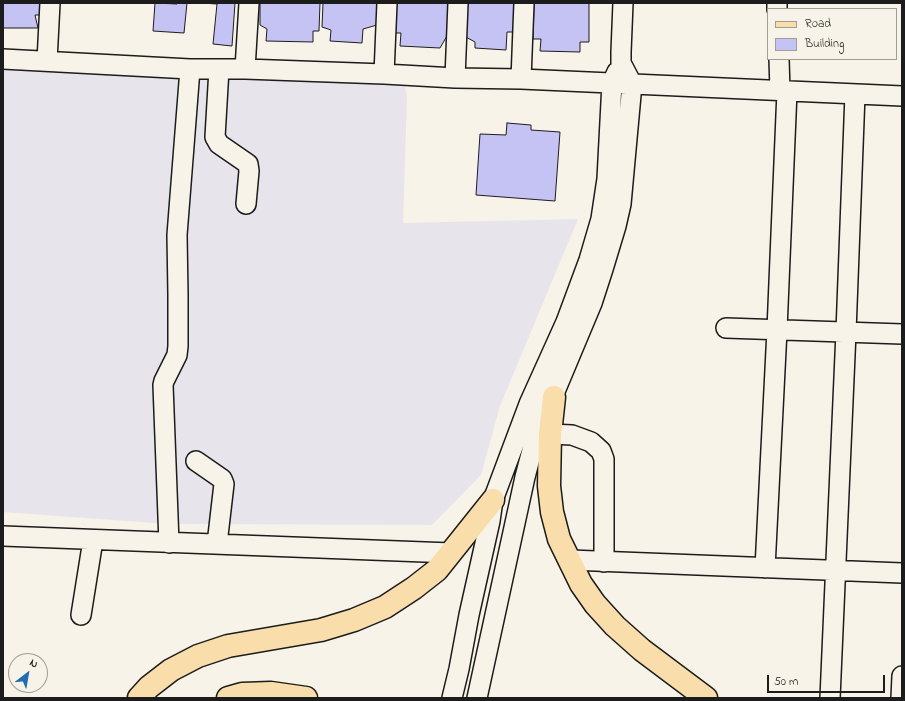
<!DOCTYPE html>
<style>
body{margin:0}
#map{position:relative;width:905px;height:701px;overflow:hidden;background:#f7f3e8;font-family:"Indie Flower",sans-serif}
canvas{display:block}
.frame{position:absolute;inset:0;border:4px solid #1c1c1c;pointer-events:none}
.legend{position:absolute;left:767px;top:8px;width:130px;height:52px;box-sizing:border-box;background:#f7f3e8;border:1px solid #9f9d96;margin:0;padding:5px 7px;list-style:none;font-size:12px;color:#1c1c1c}
.legend li{display:flex;align-items:center;gap:8px;height:20px}
.legend b{width:20px;border:1px solid #9f9d96}
.north{position:absolute;left:8px;top:653px;width:40px;height:40px;box-sizing:border-box;background:#f7f3e8;border:1px solid #9f9d96;border-radius:50%;rotate:31deg;font-size:11px;font-weight:700;line-height:16px;text-align:center;color:#1c1c1c}
.north::after{content:'';display:block;margin:auto;width:14px;height:18px;background:#1f6fb2;clip-path:polygon(50% 0,100% 100%,50% 72%,0 100%)}
.scale{position:absolute;left:767px;top:675px;width:118px;height:18px;box-sizing:border-box;border:2px solid #1c1c1c;border-top:0;padding-left:5px;font-size:12px;line-height:14px;white-space:nowrap;color:#1c1c1c;-webkit-text-stroke:3px #f7f3e8;paint-order:stroke}
</style>
<div id="map">
<canvas width="905" height="701"></canvas>
<div class="frame"></div>
<ul class="legend">
<li><b style="height:5px;background:#f9deab"></b>Road</li>
<li><b style="height:11px;background:#c5c2f4"></b>Building</li>
</ul>
<div class="north">N</div>
<div class="scale">50 m</div>
</div>
<script>
const context = document.querySelector('canvas').getContext('2d');
context.lineJoin = 'round';
function fillPath(path, color) {
  context.fillStyle = color;
  context.fill(path, 'evenodd');
}
function shape(rows) {
  const path = new Path2D();
  for (const r of rows) {
    path.moveTo(r[0], r[1]);
    for (let i = 2; i < r.length; i += 2) path.lineTo(r[i], r[i + 1]);
  }
  return path;
}
function strokePath(path, color, width, dash) {
  context.strokeStyle = color;
  context.lineWidth = width;
  context.lineCap = dash ? 'butt' : 'round';
  context.setLineDash(dash || []);
  context.stroke(path);
}
fillPath(shape([
 [3,67,404,81,407,96,403,223,578,219,500,406,481,475,432,525,168,524,3,512]
]), '#e8e4ec');
const building = shape([
 [3,3,41,3,41,15,35,15,38,28,3,28,3,3],
 [155,3,177,4,177,3,187,3,184,33,153,31,155,3],
 [201,3,235,3,232,46,213,44,217,4,201,3],
 [260,3,320,3,319,31,313,31,313,42,266,41,267,29,260,25,260,3],
 [323,3,378,3,377,25,363,29,362,43,330,41,331,30,322,27,323,3],
 [391,3,448,3,447,36,440,48,400,46,401,33,390,33,391,3],
 [465,3,515,3,513,32,507,32,506,50,475,48,475,42,464,36,465,3],
 [534,3,589,3,589,42,580,42,580,52,540,51,541,39,533,39,534,3],
 [507,123,531,125,531,130,560,132,555,201,476,195,480,134,506,135,507,123]
]);
fillPath(building, '#c5c2f4');
strokePath(building, '#1c1c1c', 1);
const minor = shape([
 [777,3,777,9],
 [3,59,190,69,245,69,384,74,455,78,521,79,902,96],
 [779,59,780,91],
 [47,61,50,3],
 [219,69,215,137,219,144,248,164,249,171,246,204],
 [245,69,249,3],
 [384,74,387,3],
 [455,78,458,3],
 [521,79,524,3],
 [726,328,902,334],
 [550,434,572,435,591,442,601,451,604,459,604,562],
 [196,461,222,479,224,484,217,544],
 [3,536,451,553],
 [169,543,163,385,164,381,177,355,178,346,178,295,177,235,190,69],
 [570,560,902,573],
 [765,568,777,330,787,91],
 [81,615,93,540],
 [452,698,459,669,469,615,490,521,493,500,529,404,566,322,589,260,601,219,607,179,612,83,617,72],
 [477,698,525,477,535,439,592,303,603,269,616,226,621,204,632,84,621,63,621,52,623,3],
 [830,698,846,332,855,94],
 [901,698,902,676]
]);
const major = shape([
 [554,397,550,434,549,486,552,512,559,539,581,584,595,604,615,626,642,650,706,698]
]);
const highway = shape([
 [139,698,149,687,171,670,198,656,228,646,321,630,354,620,385,607,414,588,437,570,493,500],
 [228,698,242,694,271,693,306,698]
]);
strokePath(minor, '#1c1c1c', 22);
strokePath(major, '#1c1c1c', 25);
strokePath(highway, '#1c1c1c', 25);
strokePath(minor, '#f7f3e8', 19);
strokePath(major, '#f9deab', 22);
strokePath(highway, '#f9deab', 22);
</script>
